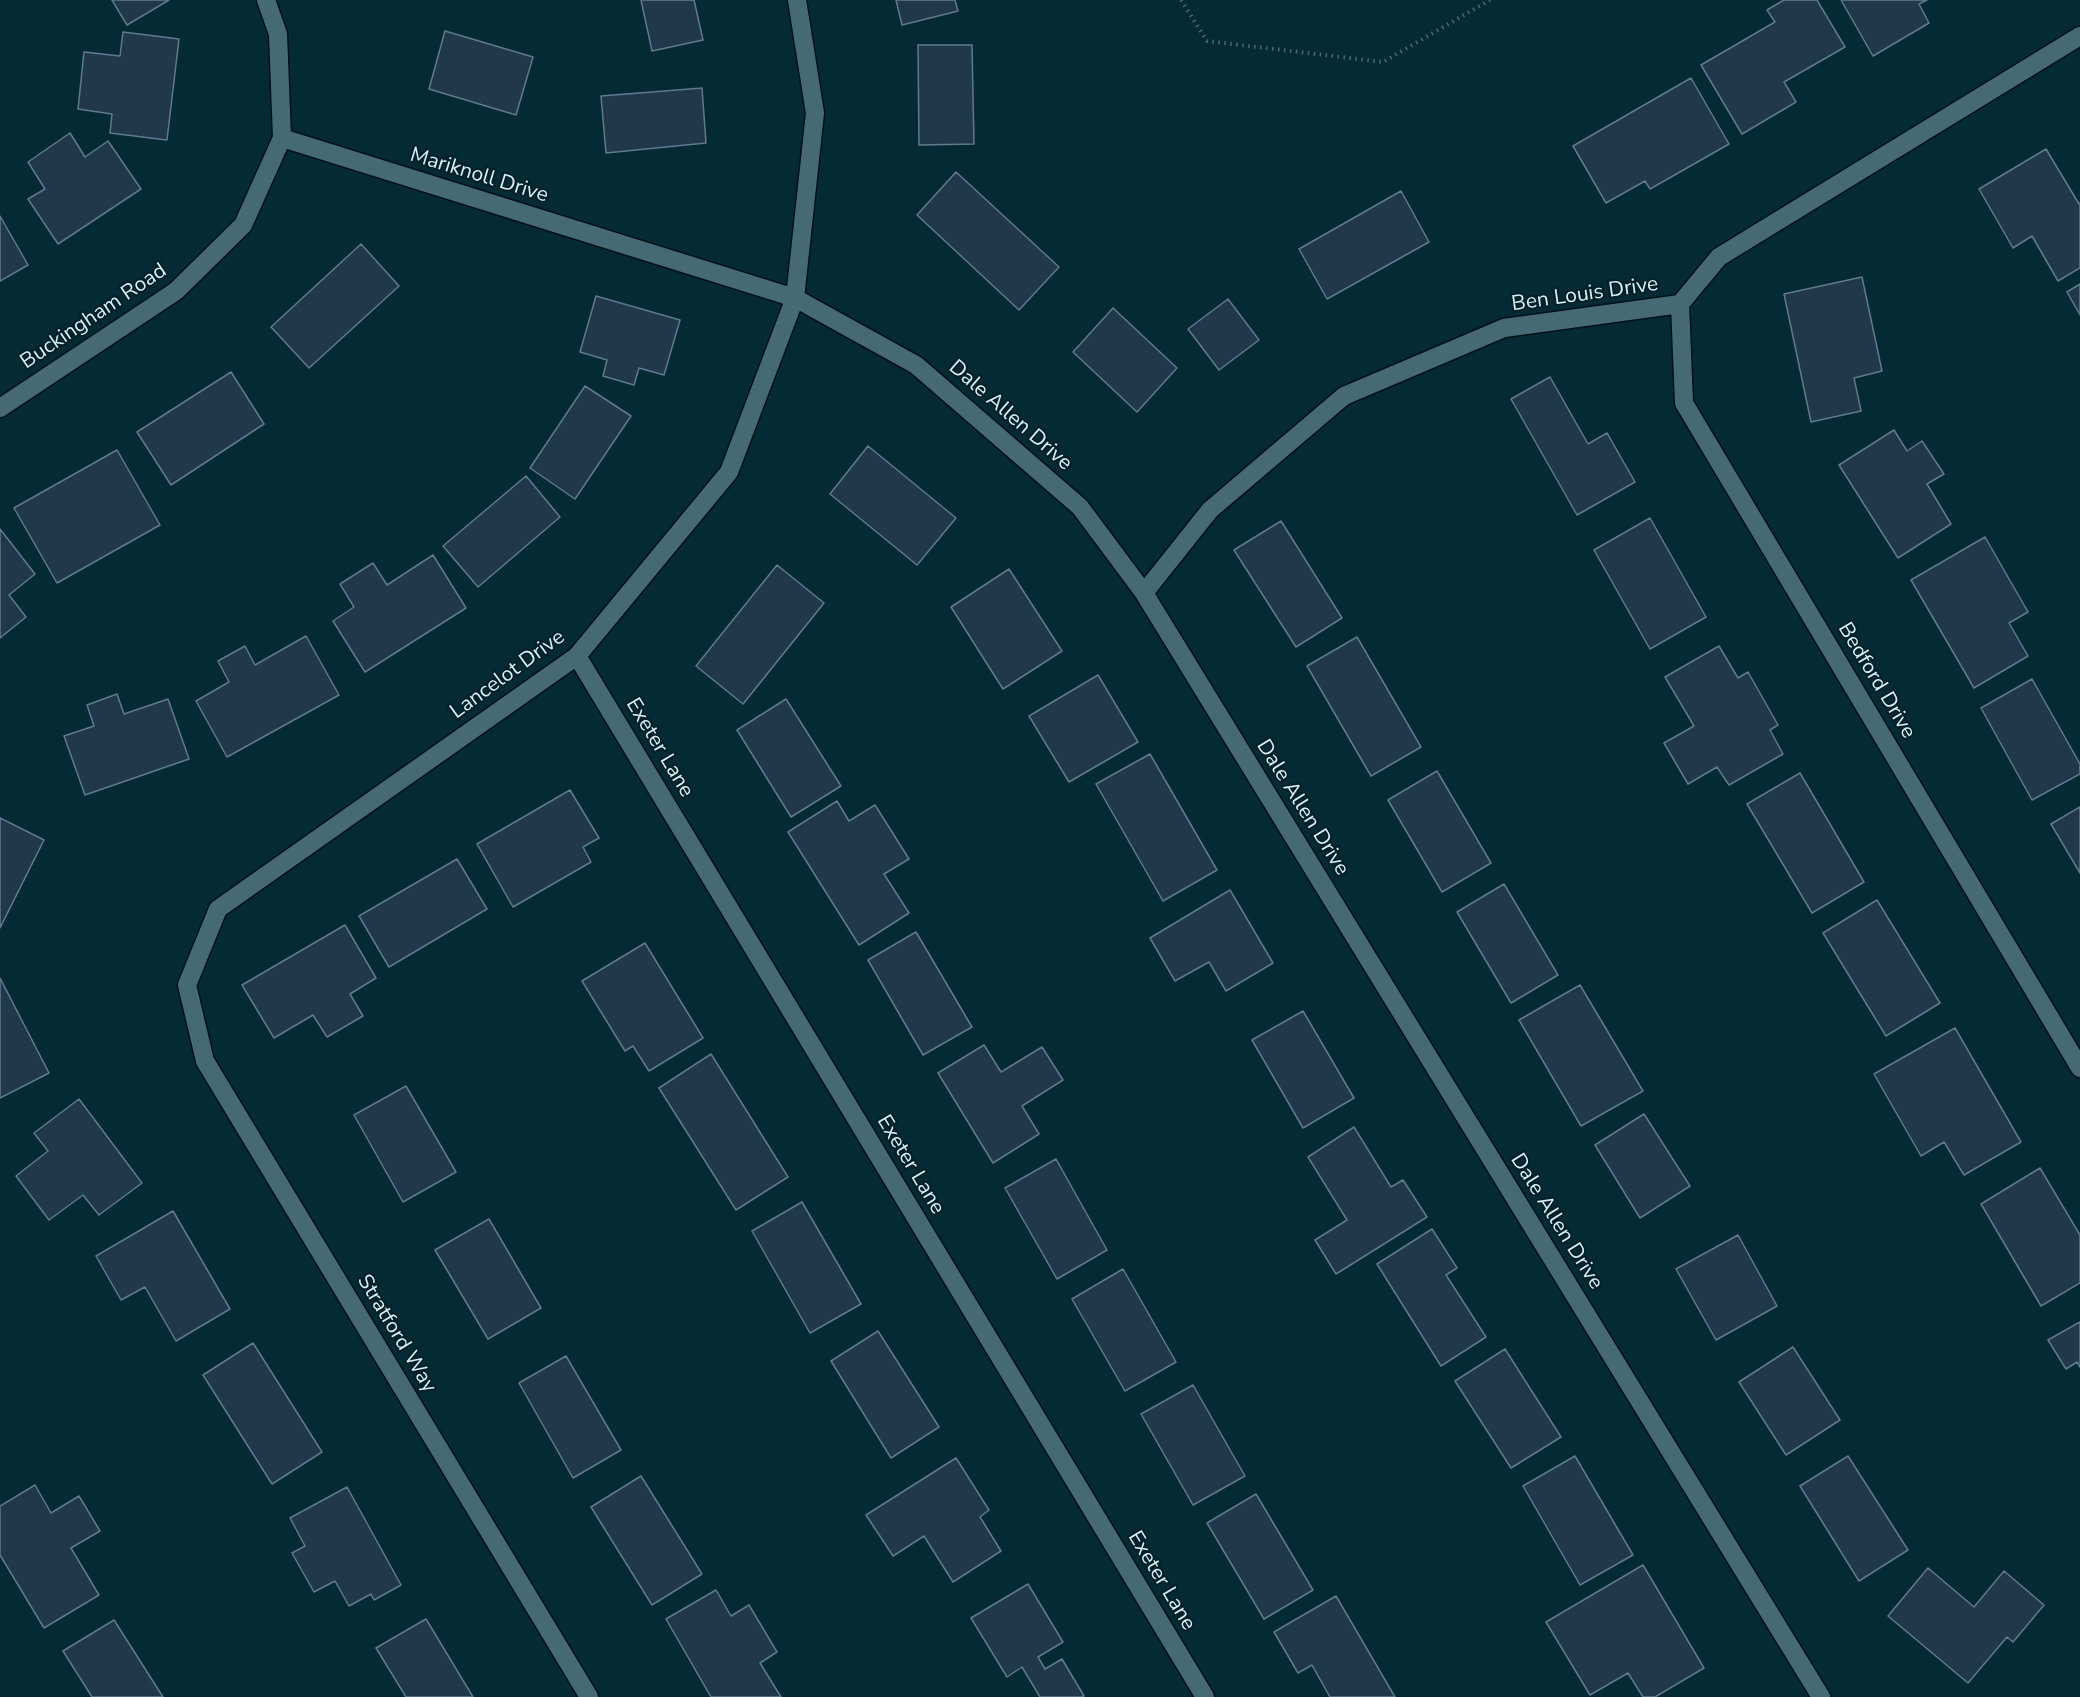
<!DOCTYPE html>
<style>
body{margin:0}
canvas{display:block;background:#042a33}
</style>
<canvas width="2080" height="1697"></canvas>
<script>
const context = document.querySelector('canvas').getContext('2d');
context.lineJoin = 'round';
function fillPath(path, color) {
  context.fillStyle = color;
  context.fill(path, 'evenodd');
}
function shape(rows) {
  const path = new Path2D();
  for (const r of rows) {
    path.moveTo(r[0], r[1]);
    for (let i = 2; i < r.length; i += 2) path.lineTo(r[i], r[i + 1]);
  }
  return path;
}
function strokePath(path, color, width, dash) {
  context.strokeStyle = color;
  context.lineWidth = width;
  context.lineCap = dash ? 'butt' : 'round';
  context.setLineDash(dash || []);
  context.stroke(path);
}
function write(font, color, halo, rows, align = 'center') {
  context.font = font + ' "Nunito Sans",sans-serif';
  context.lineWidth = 4.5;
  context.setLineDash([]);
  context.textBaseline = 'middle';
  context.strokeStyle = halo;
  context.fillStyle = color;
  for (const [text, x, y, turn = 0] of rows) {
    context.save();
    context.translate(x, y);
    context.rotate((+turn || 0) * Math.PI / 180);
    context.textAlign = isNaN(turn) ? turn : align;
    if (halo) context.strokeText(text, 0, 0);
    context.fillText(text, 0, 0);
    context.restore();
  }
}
const building = shape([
 [112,0,169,0,127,25,112,0],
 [641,0,694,0,703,40,652,51,641,0],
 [896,0,955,0,958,11,902,25,896,0],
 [1784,0,1817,0,1845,47,1784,82,1796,102,1742,134,1701,65,1775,22,1767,10,1784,0],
 [1841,0,1927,0,1919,4,1929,23,1873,56,1841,0],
 [445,31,533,57,516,115,429,89,445,31],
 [123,32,179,39,167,140,110,133,112,114,78,109,84,52,120,56,123,32],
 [918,45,972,45,974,144,919,145,918,45],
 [1691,78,1729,144,1650,189,1645,181,1606,203,1573,146,1691,78],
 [702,88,706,143,606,153,601,96,702,88],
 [70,133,85,157,108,141,141,189,58,244,28,199,45,189,28,162,70,133],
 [2046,149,2079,204,2080,203,2080,268,2058,281,2032,236,2013,248,1979,189,2046,149],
 [956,172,1059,267,1019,310,917,215,956,172],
 [1401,191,1429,242,1327,299,1299,249,1401,191],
 [0,216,28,265,0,281,0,216],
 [361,244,399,286,309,368,271,327,361,244],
 [1862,277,1882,371,1854,378,1861,411,1811,422,1784,294,1862,277],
 [2080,284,2080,315,2067,292,2080,284],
 [596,296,680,320,664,375,639,368,634,385,603,376,607,360,580,352,596,296],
 [1228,299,1259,340,1219,370,1188,329,1228,299],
 [1113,308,1177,368,1137,412,1073,352,1113,308],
 [231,372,264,424,171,485,137,432,231,372],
 [1550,377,1588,444,1607,433,1635,482,1577,515,1511,399,1550,377],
 [585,386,631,416,575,499,530,468,585,386],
 [1894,430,1907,451,1922,441,1944,474,1927,484,1951,524,1898,558,1839,465,1894,430],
 [868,446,956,518,917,565,830,494,868,446],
 [117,450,160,525,57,583,14,508,117,450],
 [526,476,560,517,478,587,443,546,526,476],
 [1650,518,1706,617,1650,649,1594,550,1650,518],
 [1281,521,1342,618,1296,647,1234,550,1281,521],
 [0,529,35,574,9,595,26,617,0,638,0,529],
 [1985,537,2028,612,2009,623,2028,656,1974,688,1911,580,1985,537],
 [433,555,466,608,365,672,333,621,354,607,340,584,373,563,387,585,433,555],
 [777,565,824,603,743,704,696,666,777,565],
 [1009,569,1062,651,1003,689,951,607,1009,569],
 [306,636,339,695,227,757,196,701,229,682,218,661,245,646,255,665,306,636],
 [1357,637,1421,747,1371,776,1307,666,1357,637],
 [1719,646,1738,678,1748,672,1778,725,1770,730,1783,754,1729,785,1717,767,1688,784,1664,743,1694,726,1665,677,1719,646],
 [1098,675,1138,742,1069,782,1029,716,1098,675],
 [2032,679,2080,764,2080,774,2032,800,1981,708,2032,679],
 [117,694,124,714,168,699,189,759,85,795,64,736,94,726,87,705,117,694],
 [786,699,841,786,791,817,737,730,786,699],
 [1150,754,1217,870,1163,901,1096,784,1150,754],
 [1437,771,1491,863,1442,892,1388,800,1437,771],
 [1800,773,1864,882,1812,913,1747,804,1800,773],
 [570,790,599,838,583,847,591,862,513,907,477,844,570,790],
 [837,801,849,821,875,805,909,859,884,874,909,913,859,945,788,832,837,801],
 [2080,807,2080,873,2051,824,2080,807],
 [0,818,44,840,0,928,0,818],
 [457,859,487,909,389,967,359,916,457,859],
 [1504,884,1558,975,1511,1003,1457,912,1504,884],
 [1230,890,1273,963,1226,991,1209,962,1175,981,1150,938,1230,890],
 [1877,900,1940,1003,1886,1036,1823,933,1877,900],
 [345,925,376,978,350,994,363,1016,327,1037,313,1015,274,1038,242,985,345,925],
 [916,932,972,1027,923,1055,868,960,916,932],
 [645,943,703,1038,649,1071,633,1046,625,1051,582,981,645,943],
 [0,978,49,1073,0,1098,0,978],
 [1580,985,1643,1091,1581,1126,1519,1020,1580,985],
 [1303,1011,1354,1098,1303,1128,1252,1040,1303,1011],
 [1955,1028,2021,1142,1964,1175,1944,1142,1921,1156,1874,1074,1955,1028],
 [984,1045,1001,1072,1042,1047,1063,1080,1022,1106,1039,1134,993,1163,938,1073,984,1045],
 [711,1054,788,1177,736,1210,659,1088,711,1054],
 [406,1086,456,1172,403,1202,354,1115,406,1086],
 [79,1099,142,1183,99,1215,83,1195,49,1220,16,1176,48,1151,34,1133,79,1099],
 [1644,1114,1690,1186,1640,1218,1595,1145,1644,1114],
 [1354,1127,1391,1187,1403,1180,1427,1217,1336,1274,1315,1240,1347,1220,1308,1157,1354,1127],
 [1056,1159,1107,1250,1057,1279,1005,1188,1056,1159],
 [2040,1168,2080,1235,2080,1283,2041,1306,1981,1204,2040,1168],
 [802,1202,861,1304,810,1333,752,1231,802,1202],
 [173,1211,230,1309,176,1341,145,1287,121,1300,96,1256,173,1211],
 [489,1219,541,1308,488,1339,435,1250,489,1219],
 [1432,1229,1457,1268,1446,1275,1486,1337,1441,1366,1377,1264,1432,1229],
 [1738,1235,1777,1306,1716,1340,1676,1269,1738,1235],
 [1123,1269,1176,1362,1125,1391,1072,1299,1123,1269],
 [2080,1322,2080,1367,2077,1362,2066,1369,2048,1340,2080,1322],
 [878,1331,939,1427,891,1458,831,1361,878,1331],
 [253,1343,322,1452,272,1484,203,1375,253,1343],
 [1793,1347,1840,1420,1786,1455,1739,1382,1793,1347],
 [1505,1349,1561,1437,1511,1468,1455,1381,1505,1349],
 [566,1356,621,1450,573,1478,519,1383,566,1356],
 [1193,1385,1245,1476,1193,1505,1141,1414,1193,1385],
 [1575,1456,1633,1555,1580,1585,1523,1486,1575,1456],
 [1848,1456,1908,1550,1859,1581,1800,1486,1848,1456],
 [956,1458,989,1510,980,1517,1001,1551,953,1582,924,1536,893,1556,866,1515,956,1458],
 [641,1476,702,1574,652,1605,591,1507,641,1476],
 [35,1485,51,1513,79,1496,100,1531,71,1548,99,1595,44,1628,0,1555,0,1506,35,1485],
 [347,1487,401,1585,374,1600,371,1594,349,1606,335,1581,314,1592,292,1553,305,1546,290,1518,347,1487],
 [1256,1494,1313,1590,1264,1619,1207,1523,1256,1494],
 [1643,1565,1704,1668,1655,1697,1643,1697,1628,1673,1590,1695,1546,1622,1643,1565],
 [1928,1568,1974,1607,2004,1571,2044,1605,2013,1642,2007,1637,1968,1683,1888,1616,1928,1568],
 [1028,1584,1063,1642,1038,1657,1045,1669,1062,1659,1084,1696,1082,1697,1040,1697,1022,1667,1007,1677,971,1618,1028,1584],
 [716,1590,731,1616,749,1605,777,1652,760,1663,781,1697,711,1697,666,1619,716,1590],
 [1336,1596,1395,1697,1330,1697,1312,1665,1298,1673,1274,1632,1336,1596],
 [426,1619,473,1697,406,1697,376,1648,426,1619],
 [114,1620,163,1697,92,1697,63,1651,114,1620]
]);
fillPath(building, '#21374a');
strokePath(building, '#61798f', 1.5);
const street = shape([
 [266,0,278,34,282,138,795,298,729,472,577,656,218,909,187,985,205,1061,589,1697],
 [797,0,815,113,795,298,916,365,1080,507,1144,593,1821,1697],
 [1680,304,1684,403,2080,1068],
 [0,408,176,291,243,225,282,138],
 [1144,593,1210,510,1344,396,1504,328,1680,304,1719,257,2080,36],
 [577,656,1205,1697]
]);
strokePath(street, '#001218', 21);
strokePath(shape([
 [1181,0,1207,41,1383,62,1490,0]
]), '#496971', 4, [1.5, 4.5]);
strokePath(street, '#466a74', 18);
write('21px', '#dbeef3', '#002129', [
 ["Mariknoll Drive",479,176,17],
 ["Ben Louis Drive",1585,295,-8],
 ["Buckingham Road",94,317,-34],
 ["Dale Allen Drive",1010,416,41],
 ["Lancelot Drive",508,675,-36],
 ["Bedford Drive",1876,681,59],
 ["Exeter Lane",659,748,59],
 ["Dale Allen Drive",1302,808,58],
 ["Exeter Lane",910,1165,59],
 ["Dale Allen Drive",1556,1222,58],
 ["Stratford Way",396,1334,59],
 ["Exeter Lane",1161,1581,59]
]);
</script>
